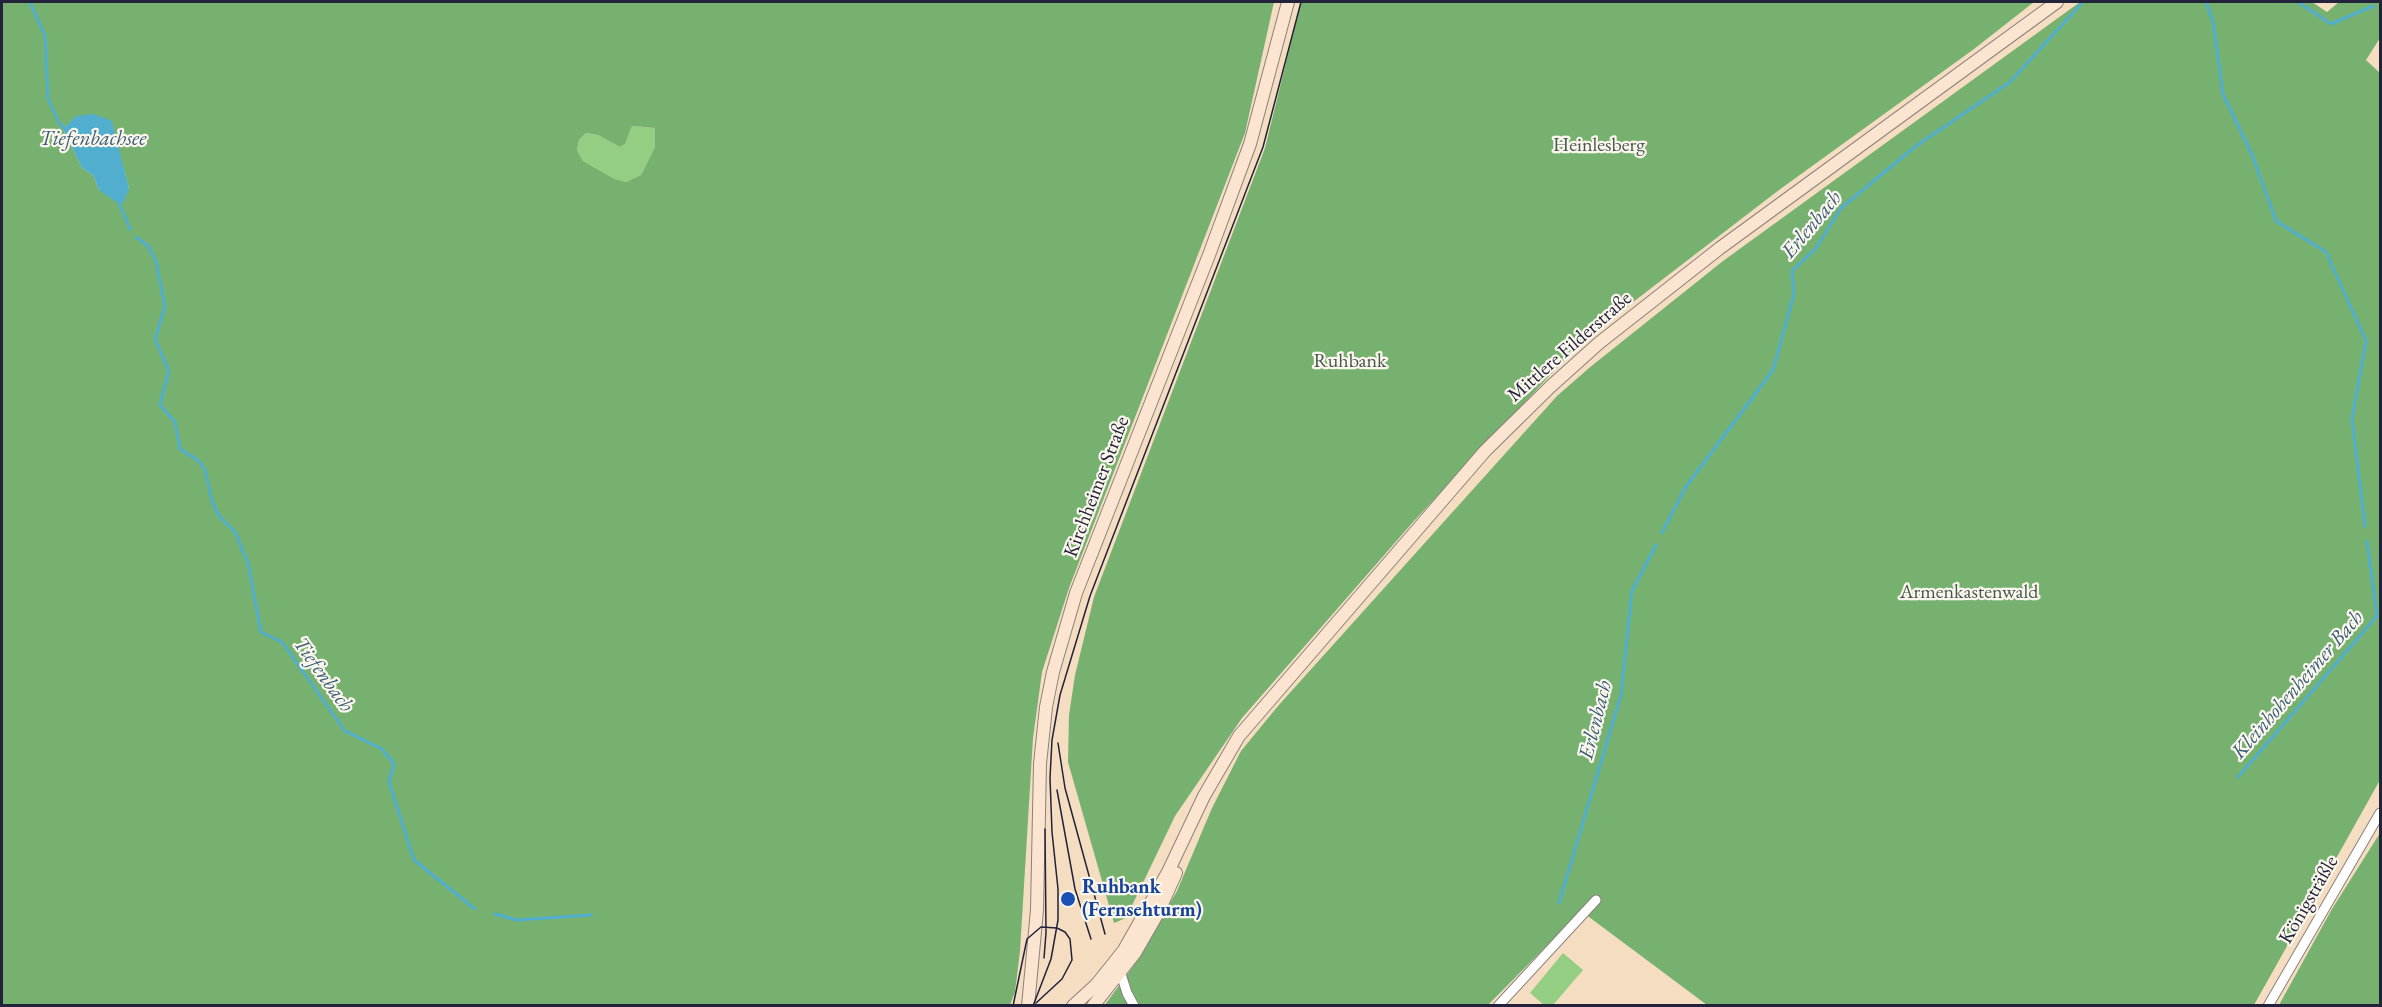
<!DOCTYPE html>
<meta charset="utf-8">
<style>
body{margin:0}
#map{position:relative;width:2382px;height:1007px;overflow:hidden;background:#f4ddc0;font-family:"EB Garamond",serif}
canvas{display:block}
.frame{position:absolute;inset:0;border:3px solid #22223b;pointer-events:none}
</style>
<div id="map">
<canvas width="2382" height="1007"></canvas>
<div class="frame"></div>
</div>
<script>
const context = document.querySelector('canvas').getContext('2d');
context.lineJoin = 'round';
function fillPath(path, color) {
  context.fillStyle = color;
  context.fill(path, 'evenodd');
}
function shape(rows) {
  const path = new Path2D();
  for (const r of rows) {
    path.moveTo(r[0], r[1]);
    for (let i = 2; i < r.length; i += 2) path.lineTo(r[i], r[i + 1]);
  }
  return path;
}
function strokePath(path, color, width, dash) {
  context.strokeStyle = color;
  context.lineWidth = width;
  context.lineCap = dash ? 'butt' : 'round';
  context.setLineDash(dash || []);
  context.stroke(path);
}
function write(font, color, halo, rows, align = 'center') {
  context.font = font + ' "EB Garamond",serif';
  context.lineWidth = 4.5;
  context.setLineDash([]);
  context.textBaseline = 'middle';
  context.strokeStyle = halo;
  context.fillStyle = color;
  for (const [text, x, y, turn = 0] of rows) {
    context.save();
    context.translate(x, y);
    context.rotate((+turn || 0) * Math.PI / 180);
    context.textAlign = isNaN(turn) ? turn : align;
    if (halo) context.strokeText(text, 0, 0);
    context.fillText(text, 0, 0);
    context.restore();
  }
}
fillPath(shape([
 [632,126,655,128,655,147,641,175,626,182,615,179,583,161,577,150,579,140,586,133,598,135,620,147,625,144],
 [1563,953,1583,970,1553,1005,1544,1005,1530,993]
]), '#94ce82');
fillPath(shape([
 [2,2,1274,2,1245,133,1069,588,1042,672,1033,738,1020,951,1015,992,1010,1005,2,1006],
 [77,116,123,166,129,189,99,190,93,175,82,168,63,129],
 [632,126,655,128,655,147,641,175,626,182,615,179,583,161,577,150,579,140,586,133,598,135,620,147,625,144],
 [1301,2,2034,2,1974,49,1779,190,1581,342,1413,522,1242,718,1175,816,1126,918,1114,923,1068,762,1069,715,1075,675,1094,597,1265,148],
 [2080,2,2312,2,2327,12,2339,2,2380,2,2380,38,2366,60,2380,73,2380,780,2254,1005,1707,1005,1581,911,1488,1005,1104,1006,1132,968,1177,891,1212,808,1241,751,1278,706,1557,396,1589,368,1723,261],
 [2380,833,2380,1005,2279,1005,2332,909]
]), '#77b170');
fillPath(shape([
 [94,114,112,121,129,189,123,203,116,202,99,190,93,175,82,168,63,129,76,116]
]), '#51aecf');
strokePath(shape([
 [30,2,45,36,48,99,59,123,64,128],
 [2206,2,2213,21,2223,94,2253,157,2276,221,2326,252,2366,341,2352,419,2365,526],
 [2298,2,2331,24,2373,6],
 [119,203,130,229],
 [136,237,148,246,156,261,165,307,155,339,169,371,160,405,175,422,180,449,199,461,205,470,212,501,219,516,235,532,248,563,261,632,282,642,345,731,382,749,394,764,389,782,414,860,475,909],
 [1662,533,1685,488,1773,370,1794,294,1792,271,1816,248,1841,208,1916,146,2010,82,2081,4],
 [2238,777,2377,616,2367,541],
 [1559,903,1621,695,1632,591,1656,545],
 [495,914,517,920,591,915]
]), '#51aecf', 3);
const street = shape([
 [1121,974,1127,993,1134,1006],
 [1498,1006,1596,900],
 [2268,1006,2380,813]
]);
const secondary = shape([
 [1028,1006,1037,910,1040,764,1046,707,1053,672,1076,593,1209,255,1250,144,1288,2],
 [1073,1006,1096,985,1124,950,1168,872,1204,796,1239,736,1485,451,1550,387,1599,343,1720,248,2057,2],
 [1093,1006,1135,953,1158,913,1176,873]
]);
strokePath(street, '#8b807e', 11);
strokePath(secondary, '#8b807e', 14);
strokePath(street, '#fff', 9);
strokePath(secondary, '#fce5d0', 12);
strokePath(shape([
 [1058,743,1065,788,1105,934],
 [1057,790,1075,889,1091,939],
 [1044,958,1046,933,1045,829],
 [1013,1006,1027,939,1041,927,1057,928,1065,932,1070,939,1072,960,1062,979,1036,1003],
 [1033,1006,1051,959,1058,920,1058,889,1052,832,1050,778,1052,740,1060,695,1090,596,1263,147,1301,2]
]), '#22223b', 1.5);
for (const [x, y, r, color] of [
 [1068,899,8,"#1a4fb4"]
]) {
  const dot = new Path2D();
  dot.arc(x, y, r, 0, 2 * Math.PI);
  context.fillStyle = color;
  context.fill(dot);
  strokePath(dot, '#fbf7ec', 2);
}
write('20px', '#445650', '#fbf7ec', [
 ["Heinlesberg",1599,146],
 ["Ruhbank",1350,362],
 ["Armenkastenwald",1969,593]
]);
write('20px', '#22223b', '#fbf7ec', [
 ["Mittlere Filderstraße",1570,347,-41],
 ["Kirchheimer Straße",1097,487,-69],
 ["Königsträßle",2309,900,-60]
]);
write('bold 20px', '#164399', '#fbf7ec', [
 ["Ruhbank",1082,888],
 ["(Fernsehturm)",1082,911]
], 'left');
write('italic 21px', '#355a76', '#fbf7ec', [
 ["Tiefenbachsee",93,139],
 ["Erlenbach",1812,225,-50],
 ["Tiefenbach",323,675,54],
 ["Kleinhohenheimer Bach",2298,685,-49],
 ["Erlenbach",1596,720,-76]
]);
</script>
